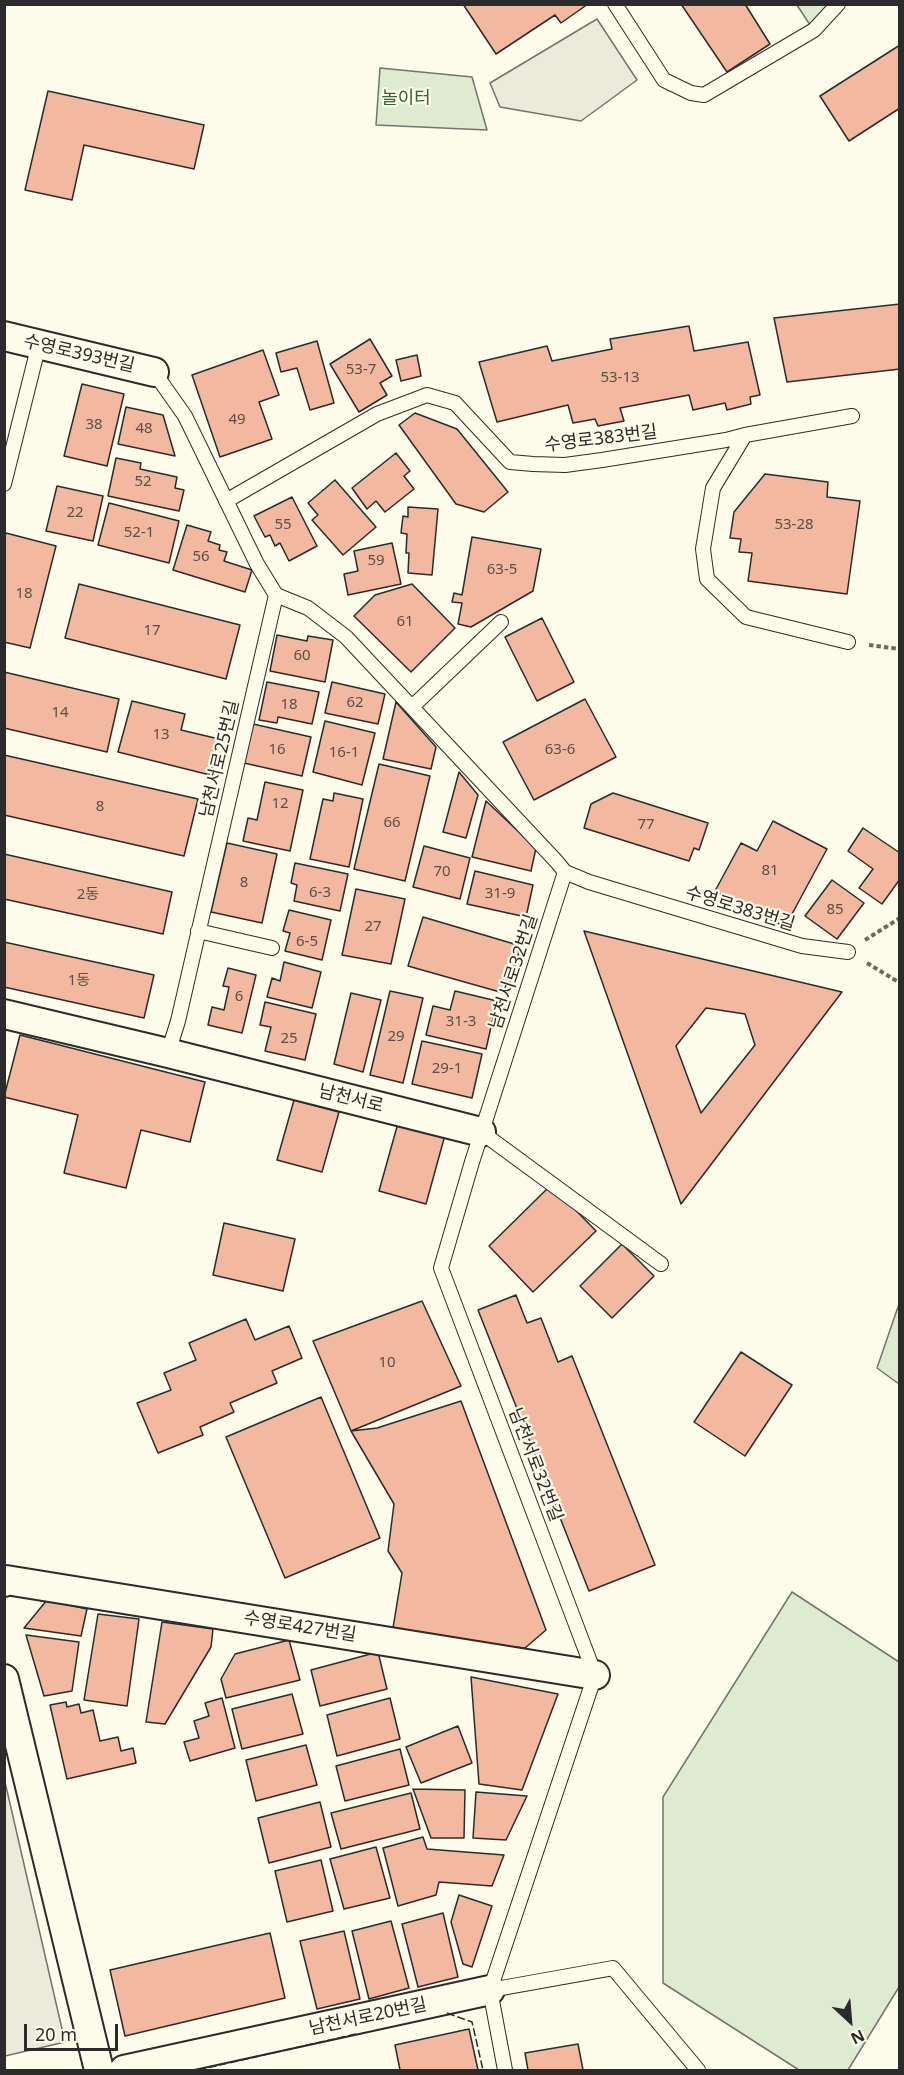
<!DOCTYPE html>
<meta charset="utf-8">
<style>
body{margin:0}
#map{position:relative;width:904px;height:2075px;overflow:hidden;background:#fdfbea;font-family:"Noto Sans",sans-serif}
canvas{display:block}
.frame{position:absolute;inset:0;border:6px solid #2b2b2b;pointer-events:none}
.north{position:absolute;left:820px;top:1991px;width:60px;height:60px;-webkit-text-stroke:4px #fdfbea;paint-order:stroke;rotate:154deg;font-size:16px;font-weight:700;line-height:24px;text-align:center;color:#2b2b2b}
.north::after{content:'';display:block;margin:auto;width:21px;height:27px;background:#2b2b2b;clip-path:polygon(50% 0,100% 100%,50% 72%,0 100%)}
.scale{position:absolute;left:24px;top:2024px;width:94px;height:27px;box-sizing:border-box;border:3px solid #2b2b2b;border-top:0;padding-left:8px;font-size:18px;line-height:21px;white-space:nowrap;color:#2b2b2b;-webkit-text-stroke:4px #fdfbea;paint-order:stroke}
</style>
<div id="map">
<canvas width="904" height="2075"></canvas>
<div class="frame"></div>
<div class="north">N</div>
<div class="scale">20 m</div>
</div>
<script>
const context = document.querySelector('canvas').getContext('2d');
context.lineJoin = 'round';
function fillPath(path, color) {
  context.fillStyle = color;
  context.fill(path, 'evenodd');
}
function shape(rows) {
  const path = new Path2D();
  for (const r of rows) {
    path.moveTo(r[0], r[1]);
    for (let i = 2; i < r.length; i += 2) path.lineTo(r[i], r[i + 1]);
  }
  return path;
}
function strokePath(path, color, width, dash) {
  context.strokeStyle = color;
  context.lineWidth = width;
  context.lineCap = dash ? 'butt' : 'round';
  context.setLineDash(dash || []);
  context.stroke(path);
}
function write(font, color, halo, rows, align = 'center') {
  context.font = font + ' "Noto Sans","Noto Sans KR",sans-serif';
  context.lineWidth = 4.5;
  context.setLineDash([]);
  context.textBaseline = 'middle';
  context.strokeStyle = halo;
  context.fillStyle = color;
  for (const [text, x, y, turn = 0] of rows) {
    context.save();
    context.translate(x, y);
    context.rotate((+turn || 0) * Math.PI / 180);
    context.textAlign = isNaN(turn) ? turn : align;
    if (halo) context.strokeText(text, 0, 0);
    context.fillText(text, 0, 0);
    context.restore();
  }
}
const green = shape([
 [797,5,828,5,810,25,797,5],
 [380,68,472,77,487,130,376,125,380,68],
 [899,1304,900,1384,899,1384,877,1368,899,1304],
 [792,1592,899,1662,899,1987,848,2070,799,2070,663,1983,663,1797,792,1592]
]);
fillPath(green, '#deebd1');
strokePath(green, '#74746e', 1.5);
const parking = shape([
 [597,19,637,80,581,121,500,107,490,83,597,19],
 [5,1782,65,2042,5,2056,4,2056,5,1782]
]);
fillPath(parking, '#eceadb');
strokePath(parking, '#74746e', 1.5);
const building = shape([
 [463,4,588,4,561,23,555,15,496,54,463,4],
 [681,4,745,4,770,44,727,72,681,4],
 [900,45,900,108,849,141,820,96,900,45],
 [48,91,204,125,194,169,84,145,72,200,25,190,48,91],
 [900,304,900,369,787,382,774,318,900,304],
 [689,326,694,351,748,342,760,395,750,397,751,404,727,410,725,403,693,410,689,395,620,408,624,421,598,426,595,419,573,423,568,405,497,422,479,362,547,346,552,361,612,349,610,339,689,326],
 [370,339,392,376,380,383,387,395,359,412,330,364,370,339],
 [317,341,334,403,310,410,297,368,281,372,276,353,317,341],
 [263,350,279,395,259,402,272,439,220,457,192,375,263,350],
 [417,355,421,376,401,381,396,360,417,355],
 [82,384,124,394,107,466,64,456,82,384],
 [126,407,163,415,175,456,118,444,126,407],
 [415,413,457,429,508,492,484,512,456,504,399,425,415,413],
 [396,453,410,471,404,476,414,489,385,512,376,501,367,509,352,488,396,453],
 [116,458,141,463,140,469,177,477,175,488,184,490,179,511,108,496,116,458],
 [765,474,828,482,827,497,860,501,847,594,748,581,752,553,739,552,741,539,730,538,734,512,765,474],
 [335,480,376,527,343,555,312,520,318,515,308,503,335,480],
 [57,486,103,496,93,541,46,531,57,486],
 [292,497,317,546,289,561,280,543,275,546,270,535,265,537,254,516,292,497],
 [109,503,179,521,169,563,98,545,109,503],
 [408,507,438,509,432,575,408,573,409,553,406,553,407,534,401,533,403,516,408,517,408,507],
 [187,525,211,532,208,541,220,545,219,550,227,552,224,561,252,570,245,592,173,570,187,525],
 [6,533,56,546,30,648,4,642,4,539,6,533],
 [472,537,541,549,533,591,471,627,458,624,462,603,452,602,454,593,462,595,472,537],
 [392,543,401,584,348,595,344,574,358,571,354,551,392,543],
 [79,584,240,625,226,679,65,638,79,584],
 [412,584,455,628,411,672,354,616,375,595,412,584],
 [542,618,574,682,537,701,505,637,542,618],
 [277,635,307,641,308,636,333,640,325,682,270,671,277,635],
 [4,672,119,699,107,752,4,728,4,672],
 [267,682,319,692,312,724,278,717,277,723,259,720,267,682],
 [332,682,385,694,378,724,325,713,332,682],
 [585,699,616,757,534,800,503,742,585,699],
 [132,701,185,714,181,730,219,739,210,775,118,752,132,701],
 [396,702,436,747,431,769,383,759,396,702],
 [325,721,375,733,362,785,313,772,325,721],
 [253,724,311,737,302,776,244,763,253,724],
 [4,755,198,799,184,856,4,815,4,755],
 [379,764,430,776,405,881,354,869,379,764],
 [459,772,478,795,466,838,443,832,459,772],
 [265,782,303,790,290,851,243,841,248,818,257,820,265,782],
 [334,793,363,799,349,867,310,859,323,799,333,801,334,793],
 [613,793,708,823,699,850,694,848,689,861,584,828,591,804,613,793],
 [486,801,536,848,531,871,472,857,486,801],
 [773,821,827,849,785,927,715,891,741,843,757,851,773,821],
 [863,828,900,853,900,879,882,904,859,888,873,869,848,851,863,828],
 [227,843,277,854,262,923,211,912,227,843],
 [424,846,470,858,460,899,413,887,424,846],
 [4,854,172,892,163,934,4,899,4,854],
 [295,863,348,874,340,911,294,901,297,885,291,883,295,863],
 [475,871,533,885,526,917,467,904,475,871],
 [832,880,864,903,837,939,805,916,832,880],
 [356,889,405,899,391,964,342,955,356,889],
 [289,910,331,920,322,960,285,951,290,933,283,931,289,910],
 [423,917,521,946,507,994,408,966,423,917],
 [584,931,842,992,681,1204,584,931],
 [706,1008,745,1014,755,1045,701,1113,676,1046,706,1008],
 [4,942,154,975,144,1018,4,987,4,942],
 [284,962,321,972,312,1008,267,997,272,978,280,981,284,962],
 [228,968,256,975,242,1033,208,1025,212,1007,224,1010,229,987,223,986,228,968],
 [390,991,423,998,403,1083,370,1075,390,991],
 [455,991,497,1001,486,1049,426,1035,433,1006,450,1010,455,991],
 [351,993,381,1000,363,1072,334,1064,351,993],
 [265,1002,316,1014,305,1060,265,1051,271,1027,260,1025,265,1002],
 [20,1035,205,1082,190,1142,141,1130,126,1188,64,1173,78,1115,4,1097,20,1035],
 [422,1041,482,1054,472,1098,412,1084,422,1041],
 [294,1100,339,1112,322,1172,277,1160,294,1100],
 [398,1123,445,1135,426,1204,379,1191,398,1123],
 [551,1185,596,1231,533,1292,489,1246,551,1185],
 [224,1223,295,1239,283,1291,213,1275,224,1223],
 [622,1244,654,1276,612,1318,580,1286,622,1244],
 [516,1295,527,1323,541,1318,558,1362,572,1356,655,1565,589,1591,478,1310,516,1295],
 [422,1301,461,1386,351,1431,313,1341,422,1301],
 [246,1319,255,1340,289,1326,302,1358,272,1371,277,1383,230,1403,234,1412,200,1427,203,1435,158,1453,137,1403,171,1390,164,1373,196,1360,189,1343,246,1319],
 [741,1352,792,1385,745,1456,694,1422,741,1352],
 [321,1397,380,1538,285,1578,226,1437,321,1397],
 [461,1401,546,1630,525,1648,392,1634,402,1573,388,1551,394,1504,351,1431,377,1428,461,1401],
 [47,1600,87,1609,81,1636,24,1628,47,1600],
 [98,1614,139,1619,127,1706,84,1700,98,1614],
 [162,1622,213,1629,211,1647,165,1724,146,1722,162,1622],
 [26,1635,79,1642,72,1691,44,1696,26,1635],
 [289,1640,300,1680,226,1698,221,1679,235,1654,289,1640],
 [378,1652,387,1689,320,1706,311,1670,378,1652],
 [471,1677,558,1694,522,1790,479,1784,471,1677],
 [292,1694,303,1734,242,1749,232,1709,292,1694],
 [222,1698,235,1748,190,1761,184,1742,199,1738,194,1721,209,1716,205,1703,222,1698],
 [390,1698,400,1739,337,1756,327,1715,390,1698],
 [66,1702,67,1707,79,1704,81,1713,93,1710,100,1741,118,1737,121,1751,133,1748,136,1763,67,1779,50,1705,66,1702],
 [458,1726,472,1763,421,1783,406,1747,458,1726],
 [306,1745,317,1785,256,1801,246,1760,306,1745],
 [400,1749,409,1785,345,1801,336,1766,400,1749],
 [413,1789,465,1790,464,1838,431,1838,413,1789],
 [476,1792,527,1796,506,1840,473,1838,476,1792],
 [411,1793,420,1829,341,1849,331,1813,411,1793],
 [320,1802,331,1847,269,1863,258,1818,320,1802],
 [423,1837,427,1849,504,1855,492,1886,439,1882,436,1895,398,1906,383,1848,423,1837],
 [376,1847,390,1898,344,1909,330,1859,376,1847],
 [321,1860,333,1911,287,1922,275,1871,321,1860],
 [459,1895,492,1906,472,1967,463,1964,451,1922,459,1895],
 [443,1913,458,1977,418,1987,402,1924,443,1913],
 [391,1921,409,1988,369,1999,352,1931,391,1921],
 [344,1931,360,1999,317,2009,300,1941,344,1931],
 [270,1933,285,1998,125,2036,110,1970,270,1933],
 [469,2029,478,2070,400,2070,395,2045,469,2029],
 [578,2044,583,2070,528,2070,525,2053,578,2044]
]);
fillPath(building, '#f2b8a0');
strokePath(building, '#2b2b2b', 1.5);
const lane = shape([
 [615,4,664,80,691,93,704,95,814,30,838,4],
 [154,372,185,416,257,564,276,595,308,608,346,637,557,862,565,872,589,882,802,946,848,952],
 [745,435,713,488,703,549,707,579,746,617,848,642],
 [4,484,39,344],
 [226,501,377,414,427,395,455,403,510,462,533,464,565,465,602,460,726,440,745,435,852,416],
 [412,707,501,622],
 [198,931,272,948],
 [168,1053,178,1021,276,595],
 [481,1132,661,1264],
 [490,1990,613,1968,698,2070],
 [505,2070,490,1990,595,1675,441,1268,472,1162,565,872]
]);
const street = shape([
 [4,336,154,372],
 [4,1014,168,1053,481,1132],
 [4,1582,6,1580,595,1675],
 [4,1679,99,2070],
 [124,2070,490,1990]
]);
strokePath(lane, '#2b2b2b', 16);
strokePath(street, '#2b2b2b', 32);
strokePath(shape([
 [869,645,900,649],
 [865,940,900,918],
 [867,963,900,983]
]), '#6a6964', 4, [4.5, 3]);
strokePath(lane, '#fdfbea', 14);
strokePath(street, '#fdfbea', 28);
strokePath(shape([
 [447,2013,472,2022,483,2070],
 [198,2070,356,2034]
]), '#2b2b2b', 1.5, [8, 3]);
write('15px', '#5d4e48', null, [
 ["53-7",361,370],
 ["53-13",620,378],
 ["49",237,420],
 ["38",94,425],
 ["48",144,429],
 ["52",143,482],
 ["22",75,513],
 ["55",283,525],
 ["53-28",794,525],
 ["52-1",139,533],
 ["56",201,557],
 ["59",376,561],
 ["63-5",502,570],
 ["18",24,594],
 ["61",405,622],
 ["17",152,631],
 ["60",302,656],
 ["62",355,703],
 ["18",289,705],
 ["14",60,713],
 ["13",161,735],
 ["16",277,750],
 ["63-6",560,750],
 ["16-1",344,753],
 ["12",280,804],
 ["8",100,807],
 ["66",392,823],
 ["77",646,825],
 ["81",770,871],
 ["70",442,872],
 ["8",244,883],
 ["6-3",320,893],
 ["31-9",500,894],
 ["2동",88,895],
 ["85",835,910],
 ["27",373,927],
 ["6-5",307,942],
 ["1동",79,981],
 ["6",239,997],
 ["31-3",461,1022],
 ["29",396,1037],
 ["25",289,1039],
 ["29-1",447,1069],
 ["10",387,1363]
]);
write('18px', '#34623c', '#fdfbea', [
 ["놀이터",406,99]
]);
write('18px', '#2b2b2b', '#fdfbea', [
 ["수영로393번길",79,354,13],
 ["수영로383번길",601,439,-7],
 ["남천서로25번길",220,759,-77],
 ["수영로383번길",740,909,17],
 ["남천서로32번길",514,972,-72],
 ["남천서로",351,1099,14],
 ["남천서로32번길",535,1465,69],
 ["수영로427번길",300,1627,9],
 ["남천서로20번길",368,2017,-12]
]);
</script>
